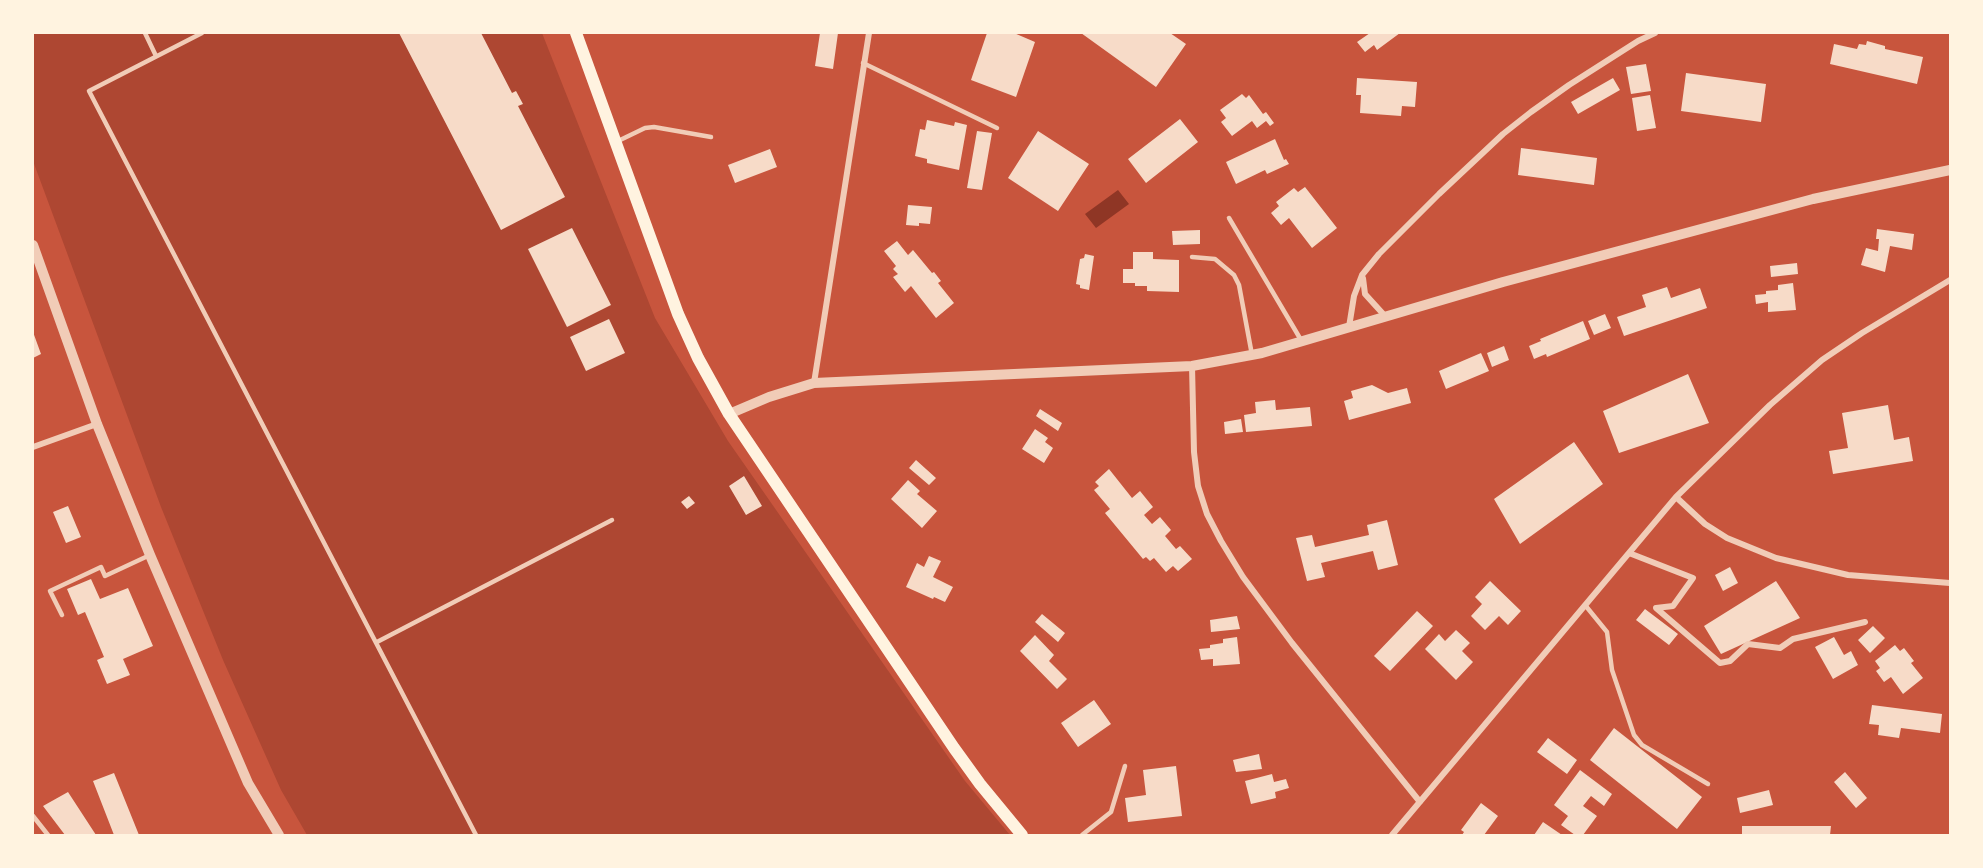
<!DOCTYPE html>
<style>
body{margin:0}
#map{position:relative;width:1983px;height:868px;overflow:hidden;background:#c8553d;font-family:"Roboto Condensed",sans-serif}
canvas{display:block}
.frame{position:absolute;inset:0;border:34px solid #fff3e0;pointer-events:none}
</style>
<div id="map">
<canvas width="1983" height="868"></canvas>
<div class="frame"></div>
</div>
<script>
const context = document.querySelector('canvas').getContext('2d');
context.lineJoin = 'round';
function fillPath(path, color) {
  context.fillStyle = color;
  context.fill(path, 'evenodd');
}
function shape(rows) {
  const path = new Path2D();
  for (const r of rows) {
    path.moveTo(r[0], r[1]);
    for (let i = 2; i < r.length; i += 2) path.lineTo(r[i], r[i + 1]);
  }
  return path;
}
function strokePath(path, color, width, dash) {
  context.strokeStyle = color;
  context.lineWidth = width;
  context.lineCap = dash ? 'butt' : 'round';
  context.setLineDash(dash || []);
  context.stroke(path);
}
fillPath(shape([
 [33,33,542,33,655,318,728,441,965,781,1010,835,307,835,281,790,223,660,161,507,33,161]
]), '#ae4732');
fillPath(shape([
 [1118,190,1129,204,1096,228,1085,214]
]), '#8f3625');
fillPath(shape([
 [399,33,481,33,512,93,516,91,523,104,518,106,565,197,501,230],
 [820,33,838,33,833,69,815,66],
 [987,33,1014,33,1035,42,1016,97,971,80],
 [1081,33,1170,33,1186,44,1156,87],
 [1370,33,1400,33,1377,50,1374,45,1365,52,1357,42],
 [1867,41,1885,46,1885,49,1923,57,1917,84,1830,64,1834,44,1857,49,1859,44,1866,45],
 [1646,64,1651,91,1631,94,1626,67],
 [1686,73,1766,84,1761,122,1681,111],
 [1357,78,1417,82,1415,107,1402,106,1401,116,1360,113,1361,95,1356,95],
 [1613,78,1620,90,1578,114,1571,102],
 [1242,94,1246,98,1249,95,1263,114,1266,112,1274,123,1270,126,1266,121,1257,128,1252,121,1232,136,1221,122,1226,118,1220,110],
 [1650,95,1656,128,1637,131,1632,98],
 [1180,119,1198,142,1146,183,1128,159],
 [927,120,954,126,955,122,967,125,959,170,927,163,927,159,915,156,920,129,925,130],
 [977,131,992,133,982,190,967,188],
 [1038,131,1089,164,1058,211,1008,178],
 [1275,139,1284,160,1286,159,1289,164,1267,174,1265,170,1236,184,1226,162],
 [1521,148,1597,158,1594,185,1518,175],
 [770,149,777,167,735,183,728,165],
 [1305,187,1337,228,1312,248,1289,218,1281,225,1271,213,1279,206,1276,202,1294,188,1298,192],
 [908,205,932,207,930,224,919,223,919,226,906,225],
 [572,228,611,305,567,327,528,249],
 [1877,229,1914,234,1912,250,1890,246,1885,272,1861,265,1866,248,1878,251,1879,239,1876,239],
 [1200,230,1200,244,1173,245,1172,231],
 [897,241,908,255,913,250,932,273,934,272,941,281,938,283,954,303,936,318,911,286,905,292,893,277,898,274,893,269,896,266,884,251],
 [1133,252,1153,252,1153,259,1179,260,1179,292,1147,291,1147,286,1135,286,1135,283,1123,283,1123,269,1133,269],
 [1085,254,1094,256,1089,290,1080,288,1080,285,1076,284,1080,259,1084,258],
 [1797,263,1798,274,1771,277,1770,266],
 [1793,283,1796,310,1768,312,1768,302,1756,304,1755,295,1766,294,1766,291,1778,290,1778,285],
 [1667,287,1671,298,1700,288,1707,308,1624,336,1617,317,1646,307,1642,295],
 [1605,314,1611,328,1594,335,1588,321],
 [609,319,625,353,586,371,570,337],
 [1583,321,1590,339,1547,357,1546,354,1534,359,1529,346,1541,341,1540,339],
 [33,332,41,354,33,358],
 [1504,346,1509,360,1492,367,1487,353],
 [1481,353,1489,371,1446,389,1439,371],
 [1688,374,1709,423,1619,453,1603,411],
 [1372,385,1388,393,1407,388,1411,403,1349,420,1344,401,1353,398,1351,391],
 [1275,400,1276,410,1310,407,1312,426,1246,432,1244,415,1256,413,1255,402],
 [1888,405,1894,440,1909,437,1913,461,1833,474,1829,451,1848,448,1842,413],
 [1040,409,1062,423,1058,431,1036,416],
 [1241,419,1243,432,1225,434,1224,422],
 [1035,429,1048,438,1045,442,1053,448,1044,463,1022,449],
 [1574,442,1603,484,1520,544,1494,499],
 [916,460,936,478,929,485,909,468],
 [1109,469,1132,498,1140,491,1153,507,1144,515,1152,524,1160,517,1171,530,1165,536,1176,549,1180,546,1192,559,1178,571,1173,566,1166,572,1154,558,1150,561,1146,557,1143,559,1105,513,1110,509,1094,490,1099,486,1095,482],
 [744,476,762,506,746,515,729,486],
 [908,480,920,491,917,494,937,511,922,528,891,499],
 [689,496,695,503,687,509,681,502],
 [68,506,81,537,66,543,53,512],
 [1387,520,1398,565,1378,570,1373,551,1321,563,1325,577,1307,581,1296,538,1312,535,1315,547,1369,535,1367,525],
 [929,556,941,561,933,577,953,587,945,602,934,597,933,599,906,587,917,563,924,567],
 [1730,567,1738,583,1723,591,1715,575],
 [91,579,100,599,128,588,153,646,123,659,130,675,107,684,97,660,104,657,85,612,78,615,67,589],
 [1490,581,1521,611,1508,625,1499,616,1485,630,1471,616,1482,604,1475,597],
 [1776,581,1800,618,1721,654,1704,626],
 [1645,609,1678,634,1669,645,1636,620],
 [1417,611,1433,626,1390,671,1374,656],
 [1042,614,1065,633,1058,642,1035,622],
 [1237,616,1240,629,1211,632,1210,620],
 [1873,626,1885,638,1870,653,1858,640],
 [1456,630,1470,643,1462,651,1473,662,1456,680,1425,649,1439,634,1445,641],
 [1035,635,1054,655,1049,661,1067,679,1057,689,1020,651],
 [1237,637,1240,664,1213,666,1213,659,1201,660,1199,649,1210,648,1210,645,1223,643,1223,639],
 [1834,637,1844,655,1851,651,1858,665,1833,679,1815,647],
 [1895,645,1900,651,1904,648,1914,661,1911,663,1923,678,1903,694,1891,677,1884,682,1876,671,1880,668,1875,661],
 [1094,700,1111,724,1078,747,1061,723],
 [1872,705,1942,714,1940,733,1901,728,1899,738,1878,735,1879,725,1869,724],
 [1614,728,1702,797,1677,829,1590,760],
 [1548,738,1577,760,1567,774,1537,752],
 [1259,754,1262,769,1236,772,1233,760],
 [1176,766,1182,816,1128,822,1125,798,1146,795,1143,770],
 [1580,770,1612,794,1604,806,1591,796,1583,806,1597,816,1583,835,1575,835,1561,825,1568,816,1554,805],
 [1845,772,1867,798,1856,808,1834,782],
 [114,773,139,835,114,835,93,781],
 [1272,774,1274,782,1286,779,1289,788,1275,792,1276,798,1251,804,1245,781],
 [1769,790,1773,805,1740,813,1737,798],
 [68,792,96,835,65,835,43,806],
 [1481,803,1498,816,1484,835,1462,835,1464,832,1461,830],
 [1543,822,1562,835,1534,835],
 [1742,826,1831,826,1830,835,1742,835]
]), '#f7dbc8');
strokePath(shape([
 [145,33,156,56],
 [202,33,89,91,476,835],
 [863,63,997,128],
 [616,142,645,128,654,127,711,137],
 [1229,218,1301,340],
 [1192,257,1215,259,1234,275,1239,285,1252,355],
 [1585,605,1607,632,1612,670,1634,735,1642,745,1708,784],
 [62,615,50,591,101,567,105,576,150,555],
 [377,642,612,520],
 [33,816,48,835],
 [1082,835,1111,812,1125,766]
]), '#f1ccb7', 4.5);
strokePath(shape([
 [1363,278,1365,294,1385,316],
 [1349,327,1354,296,1362,275,1379,254,1439,194,1503,134,1531,112,1569,85,1638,41,1655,33],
 [1192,366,1194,452,1198,486,1207,514,1221,541,1243,577,1292,643,1420,802],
 [814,383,869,33],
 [33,447,97,424],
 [1676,497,1705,524,1727,538,1776,558,1848,575,1950,583],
 [1629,553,1693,578,1673,606,1656,608,1720,663,1730,661,1748,644,1780,648,1793,639,1865,622],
 [1392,835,1676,497,1770,405,1822,360,1862,333,1950,280]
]), '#f1ccb7', 6);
strokePath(shape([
 [33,245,97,424,150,555,248,783,279,835],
 [729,414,769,397,814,383,1192,366,1262,353,1503,282,1813,199,1950,170]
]), '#f1ccb7', 10);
strokePath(shape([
 [576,33,678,314,698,358,729,414,954,748,980,784,1022,835]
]), '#fff3e0', 12);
</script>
